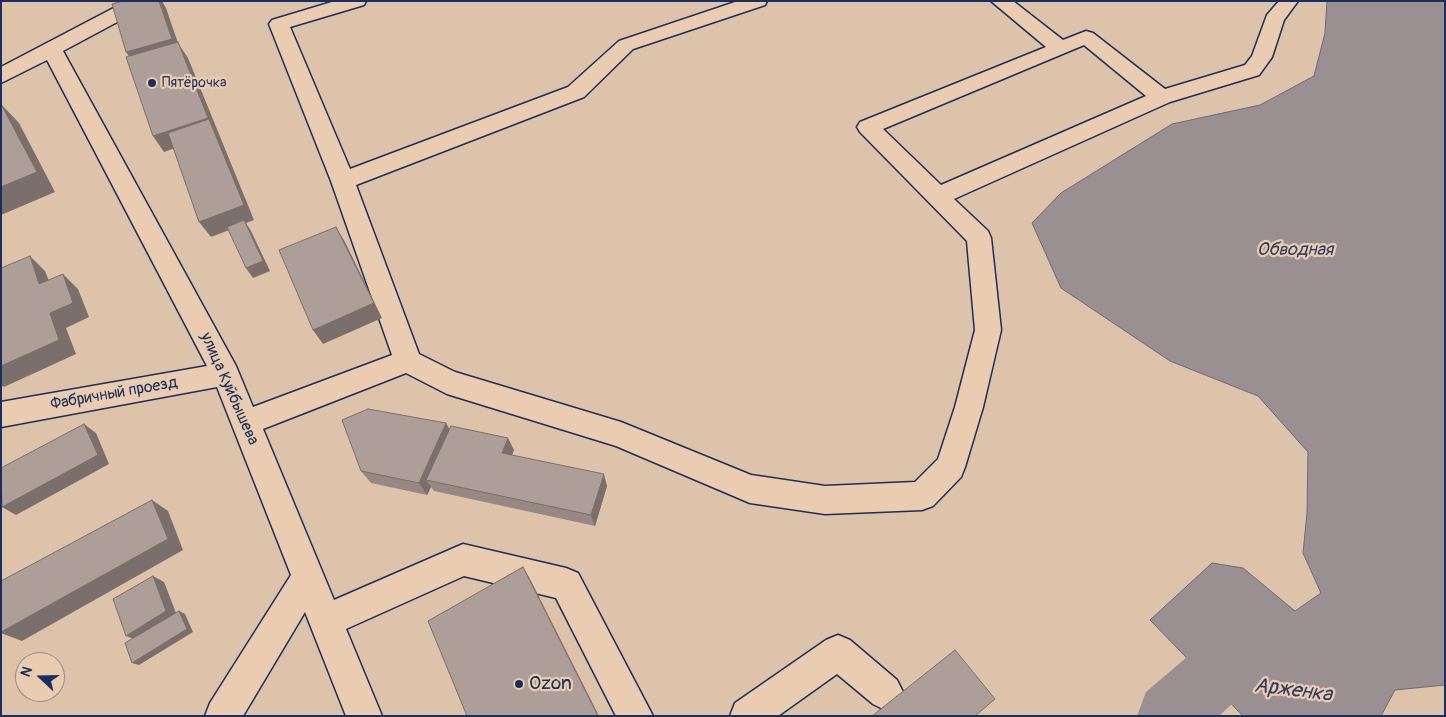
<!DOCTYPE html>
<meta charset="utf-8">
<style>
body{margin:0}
#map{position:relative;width:1446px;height:717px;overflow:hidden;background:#dec3ab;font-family:Pangolin,sans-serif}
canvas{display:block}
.frame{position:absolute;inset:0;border:2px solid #1b2f5e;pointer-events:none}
.north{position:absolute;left:15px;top:652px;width:50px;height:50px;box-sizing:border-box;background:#eaccb0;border:1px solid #978d8f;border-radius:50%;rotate:291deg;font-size:14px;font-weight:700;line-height:20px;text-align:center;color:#1b2f5e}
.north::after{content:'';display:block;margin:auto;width:18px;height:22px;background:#1b2f5e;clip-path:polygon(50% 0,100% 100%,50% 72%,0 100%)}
</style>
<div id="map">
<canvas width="1446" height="717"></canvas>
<div class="frame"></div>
<div class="north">N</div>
</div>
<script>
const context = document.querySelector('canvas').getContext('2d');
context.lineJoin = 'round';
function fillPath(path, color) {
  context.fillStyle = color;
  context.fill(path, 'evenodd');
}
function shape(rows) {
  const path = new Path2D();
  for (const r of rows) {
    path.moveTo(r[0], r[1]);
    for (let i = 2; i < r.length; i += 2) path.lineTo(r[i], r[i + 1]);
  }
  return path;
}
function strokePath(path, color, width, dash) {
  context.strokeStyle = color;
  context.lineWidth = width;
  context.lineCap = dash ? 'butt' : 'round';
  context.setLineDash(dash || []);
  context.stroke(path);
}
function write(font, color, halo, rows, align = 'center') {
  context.font = font + ' Pangolin,sans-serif';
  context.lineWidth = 4.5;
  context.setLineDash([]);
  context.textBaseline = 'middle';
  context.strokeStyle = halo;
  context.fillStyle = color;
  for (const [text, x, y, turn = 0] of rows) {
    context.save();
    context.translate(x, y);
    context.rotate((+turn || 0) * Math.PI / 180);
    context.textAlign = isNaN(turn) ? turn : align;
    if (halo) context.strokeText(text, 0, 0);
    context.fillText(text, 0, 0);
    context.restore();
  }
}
const water = shape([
 [1327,1,1445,1,1445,685,1395,690,1381,716,1243,716,1150,620,1212,563,1243,568,1295,611,1321,593,1303,553,1307,513,1308,452,1258,396,1170,361,1061,288,1032,223,1061,193,1172,124,1260,105,1314,76,1325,33,1327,1]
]);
fillPath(water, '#9b9091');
strokePath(water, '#68697d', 1);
fillPath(shape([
 [1210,647,1233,657,1243,680,1233,703,1219,716,1137,716,1146,692,1187,657,1210,647]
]), '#9b9091');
const minor = shape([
 [127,1,151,1,149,5,63,51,236,366,253,407,392,355,331,181,269,24,272,20,335,1,366,1,364,5,290,27,350,169,568,87,619,41,738,1,767,1,765,5,633,49,584,97,356,185,419,354,455,372,621,422,751,475,825,486,915,482,938,459,955,407,975,330,967,241,860,132,857,127,860,122,1046,47,991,1,1013,1,1063,40,1086,31,1093,33,1165,89,1245,65,1252,56,1267,15,1279,1,1298,1,1284,20,1272,57,1259,75,1170,102,954,199,988,231,991,238,1001,330,983,407,965,467,961,477,933,506,922,510,825,514,750,503,616,446,447,394,406,373,263,429,334,600,463,544,566,568,578,573,653,716,616,716,556,598,464,576,346,629,382,716,346,716,305,612,243,716,205,716,210,703,291,575,217,387,1,427,1,402,207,366,47,60,1,83,1,67,127,1],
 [1084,45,1146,96,941,185,883,129,1084,45],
 [838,635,850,640,897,680,903,692,897,704,885,710,873,704,837,674,778,716,730,716,735,703,826,640,838,635]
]);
strokePath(minor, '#1b2f5e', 3);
fillPath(minor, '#eaccb0');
fillPath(shape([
 [450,429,514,450,512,455,607,486,595,526,434,491,431,487,427,495,371,483,361,471]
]), '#968883');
fillPath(shape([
 [159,1,162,1,166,8,178,43,188,58,254,220,246,223,251,231,270,271,253,278,246,268,245,224,211,237,199,222,215,134,164,152,153,136,137,68,126,52],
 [1,104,19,123,55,192,1,215],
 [336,227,345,242,382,318,323,344,313,330],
 [30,256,45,271,56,299,39,284],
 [63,274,78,289,89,317,66,328,76,354,4,387,1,385,1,366,50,313],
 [446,423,453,435,426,480,431,487,427,495,419,483],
 [84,424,96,433,109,464,16,515,2,507],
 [508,438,514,450,508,465,502,453],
 [604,474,607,486,595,526,591,515],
 [152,500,168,511,183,550,22,641,1,633,1,632],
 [523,567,529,577,599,716,598,716],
 [153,576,164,582,178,618,139,641,126,636],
 [179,611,185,614,193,632,139,665,132,663]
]), '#7a6f6a');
const building = shape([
 [123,1,159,1,172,39,126,52,112,4,123,1],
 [178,42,208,118,153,136,126,57,178,42],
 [1,104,37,172,1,187,1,104],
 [209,119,244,205,199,222,168,133,209,119],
 [244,220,263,261,246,268,227,227,244,220],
 [336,227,374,303,313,330,279,250,336,227],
 [30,256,39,284,63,274,73,303,50,313,59,340,1,366,1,268,30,256],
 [368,409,446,423,419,483,361,471,342,420,368,409],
 [84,424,98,455,2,507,1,468,84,424],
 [451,426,508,438,502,453,604,474,591,515,426,480,451,426],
 [152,500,168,539,1,632,1,581,152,500],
 [523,567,598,716,467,716,428,621,523,567],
 [153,576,166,611,126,636,113,599,153,576],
 [179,611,187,629,132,663,125,643,179,611],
 [955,650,995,699,975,716,872,716,955,650]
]);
fillPath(building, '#ae9e98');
strokePath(building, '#7a6f6a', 1);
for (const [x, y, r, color] of [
 [152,83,5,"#1b2f5e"],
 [519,684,5,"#1b2f5e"]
]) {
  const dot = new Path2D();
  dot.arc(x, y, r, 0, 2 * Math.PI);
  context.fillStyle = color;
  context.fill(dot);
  strokePath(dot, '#eaccb0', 2);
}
write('14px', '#1b2f5e', '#eaccb0', [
 ["Пятёрочка",162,83]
], 'left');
write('16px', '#1b2f5e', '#eaccb0', [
 ["улица Куйбышева",229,389,66],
 ["Фабричный проезд",114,394,-10]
]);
write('italic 18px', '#2e3e66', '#eaccb0', [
 ["Обводная",1295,250]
]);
write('19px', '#1b2f5e', '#eaccb0', [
 ["Ozon",529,684]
], 'left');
write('italic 21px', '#2e3e66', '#eaccb0', [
 ["Арженка",1293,691,7]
]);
</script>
